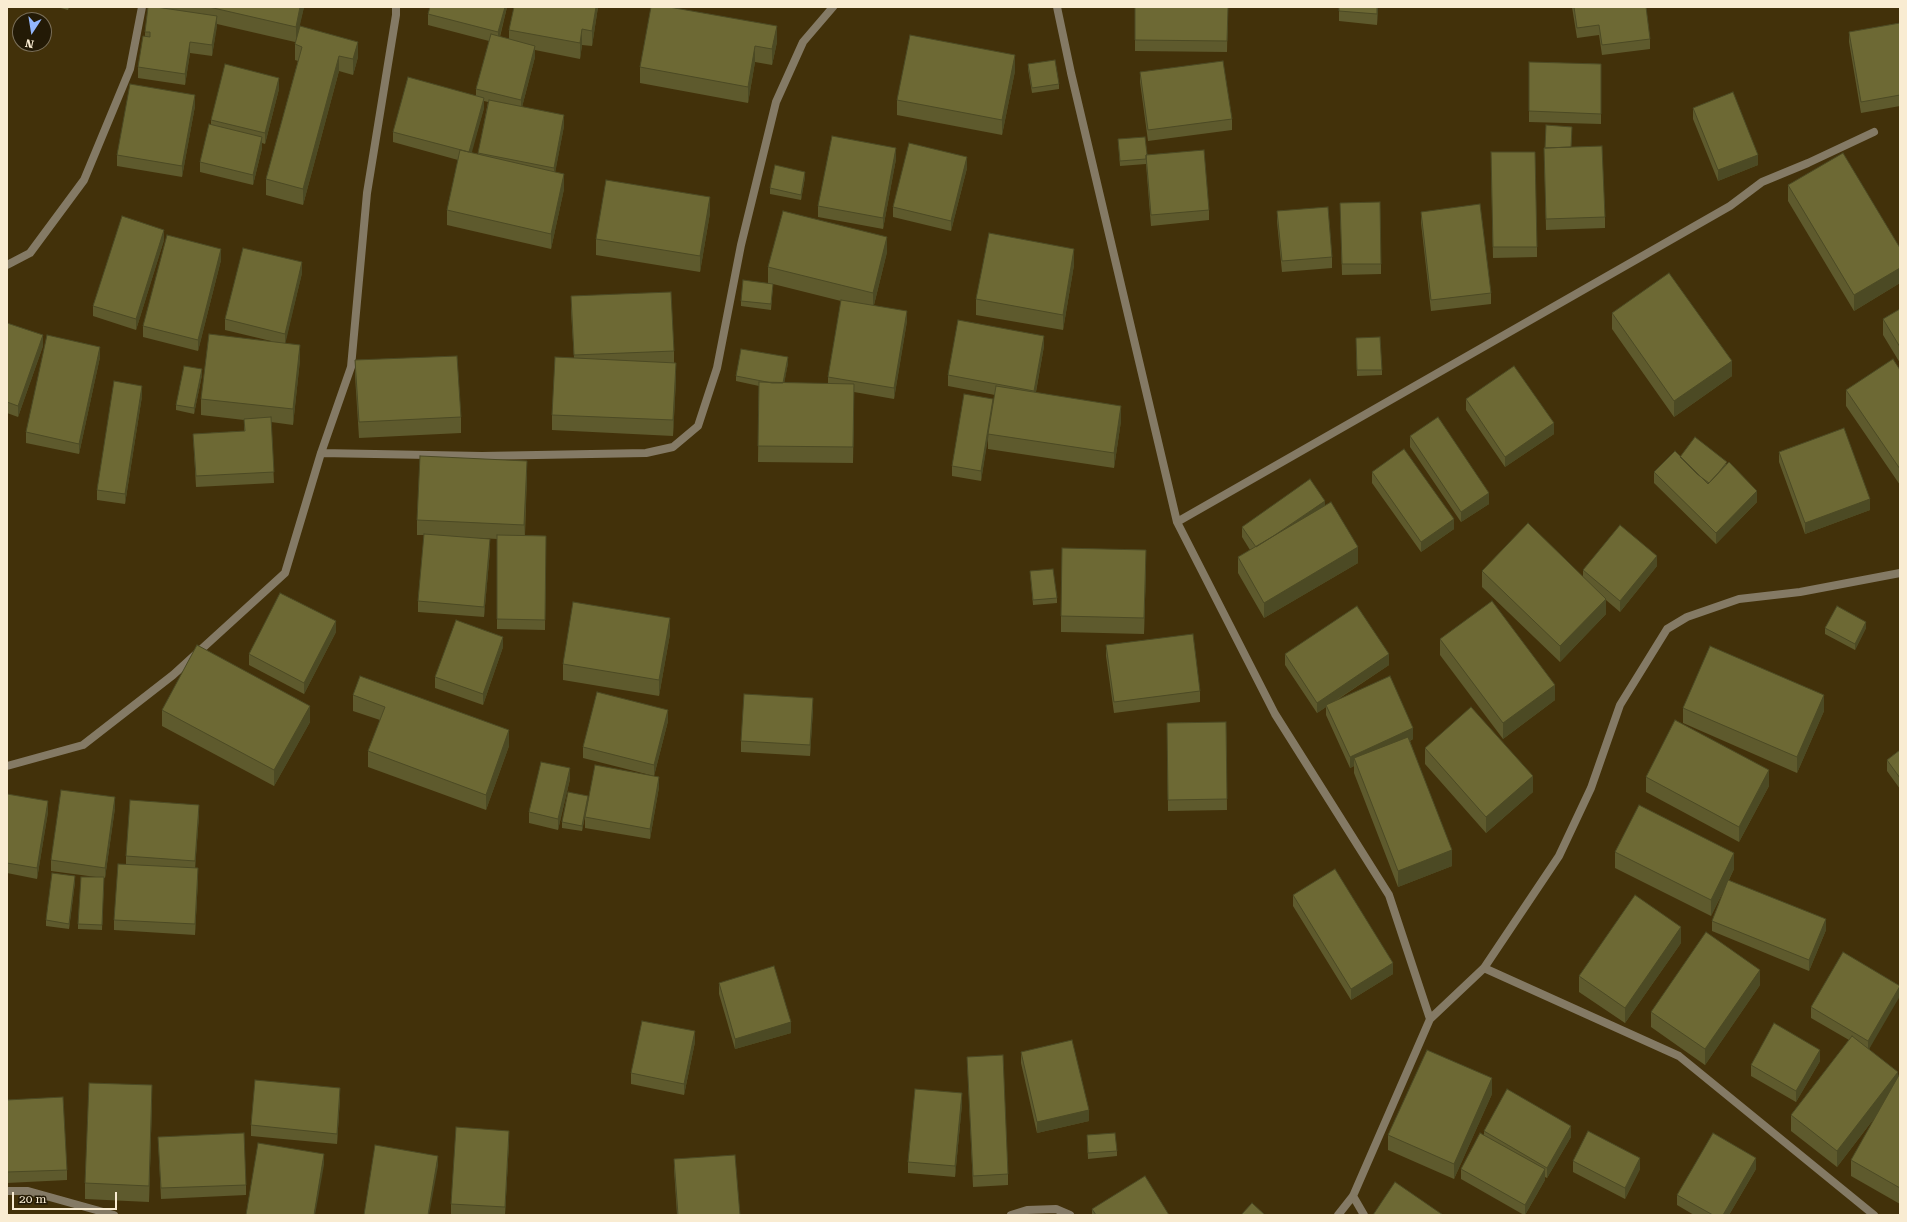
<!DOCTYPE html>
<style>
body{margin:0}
#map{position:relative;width:1907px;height:1222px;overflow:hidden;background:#42310a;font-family:"Roboto Serif",serif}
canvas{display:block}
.frame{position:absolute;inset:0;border:8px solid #f9ecd2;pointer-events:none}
.north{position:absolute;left:12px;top:12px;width:40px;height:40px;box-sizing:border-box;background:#231a06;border:1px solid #796e58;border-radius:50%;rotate:192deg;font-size:11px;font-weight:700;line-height:16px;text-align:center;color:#f9ecd2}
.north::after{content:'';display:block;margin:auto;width:14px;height:18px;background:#94b7fd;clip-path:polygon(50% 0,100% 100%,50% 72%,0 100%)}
.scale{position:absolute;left:12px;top:1192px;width:105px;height:18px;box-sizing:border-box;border:2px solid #f9ecd2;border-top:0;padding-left:5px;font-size:12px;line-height:14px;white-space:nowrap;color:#f9ecd2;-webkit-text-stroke:3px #231a06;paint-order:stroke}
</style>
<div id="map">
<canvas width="1907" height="1222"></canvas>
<div class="frame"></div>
<div class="north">N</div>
<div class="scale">20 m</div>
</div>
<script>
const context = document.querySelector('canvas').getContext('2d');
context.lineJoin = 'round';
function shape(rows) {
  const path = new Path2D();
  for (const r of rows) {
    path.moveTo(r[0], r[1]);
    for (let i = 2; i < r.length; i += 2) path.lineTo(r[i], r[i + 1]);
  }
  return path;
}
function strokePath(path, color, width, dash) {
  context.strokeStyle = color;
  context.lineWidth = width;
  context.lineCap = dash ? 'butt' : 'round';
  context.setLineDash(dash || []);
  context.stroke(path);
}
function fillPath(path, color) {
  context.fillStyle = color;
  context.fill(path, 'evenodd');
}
strokePath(shape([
 [1057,7,1071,73,1177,522,1275,714,1389,895,1430,1019],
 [7,265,30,253,84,180,130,69,142,7],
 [321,453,482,456,646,453,673,447,698,426,717,368,741,245,776,102,803,42,833,7],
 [1177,522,1730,206,1762,182,1808,163,1874,132],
 [7,766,83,745,173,675,285,573,321,453,351,367,367,193,396,15,396,7],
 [1484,968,1679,1056,1874,1215],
 [7,1191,28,1191,114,1215],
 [1353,1196,1364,1215],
 [1011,1215,1027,1210,1056,1209,1070,1215],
 [1338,1215,1353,1196,1430,1019,1484,968,1559,856,1591,788,1620,705,1667,629,1687,617,1739,599,1800,592,1900,573]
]), '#847a65', 8);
fillPath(shape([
 [57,7,69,7,68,10],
 [165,7,304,7,299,27,358,57,353,75,339,71,303,205,266,195,266,179,298,61,295,60,295,42,217,24,212,56,190,53,185,85,138,78,138,67,145,36,145,32,165,8],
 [507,7,500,37,509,39,509,30,514,7,598,7,592,46,582,45,580,59,535,50,535,57,522,107,564,126,555,172,564,189,551,249,447,225,447,210,458,160,393,142,393,132,476,96,476,89,489,41,428,25,428,14],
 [484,101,488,102,478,154,471,153,484,108],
 [1135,7,1228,7,1227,52,1135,51],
 [1378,7,1377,25,1339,21,1339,11],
 [1572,7,1646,7,1650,39,1650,49,1602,55,1599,35,1577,38],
 [1900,23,1900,106,1861,113,1849,42,1849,32],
 [777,42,772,65,755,62,748,103,640,83,640,67],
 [1529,62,1601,64,1601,124,1529,122],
 [1028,64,1059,84,1059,89,1032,93,1028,69],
 [1015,71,1002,135,897,115,897,100],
 [1140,72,1232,119,1232,130,1148,141,1140,82],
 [279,89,265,144,262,143,262,148,253,185,200,172,200,162,211,125,211,120],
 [195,106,182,177,117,166,117,155],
 [1693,108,1758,165,1718,181,1693,119],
 [1572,133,1571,147,1605,217,1605,228,1546,230,1544,148],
 [1118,139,1147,154,1209,210,1209,220,1151,226,1146,164,1120,166],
 [896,159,883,229,818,217,818,206],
 [1491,163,1537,247,1537,257,1493,258],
 [967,168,951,231,893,217,893,207],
 [805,177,801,200,770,194,770,188],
 [1788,185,1900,248,1900,283,1854,311,1788,201],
 [1340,203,1381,264,1381,274,1342,275],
 [1277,211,1332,257,1332,268,1282,272,1277,222],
 [1421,212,1491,293,1491,304,1431,311,1421,223],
 [710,213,700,272,596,255,596,239],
 [164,240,136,330,93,316,93,306],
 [887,252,874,305,907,321,894,399,854,392,853,463,758,462,759,386,736,381,736,376,788,363,784,383,828,384,828,377,841,301,773,284,771,310,741,306,741,301,771,284,768,283,768,267],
 [221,260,198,351,143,337,143,326],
 [1074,265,1063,330,976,315,976,299],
 [302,273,285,343,300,360,293,425,271,422,274,483,196,487,193,434,244,431,244,420,201,415,201,399,271,341,225,330,225,319],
 [571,296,674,351,674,363,676,379,673,436,552,430,552,415,574,358,571,311],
 [1900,309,1900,363,1883,335,1883,319],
 [1612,313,1732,376,1674,417,1612,329],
 [7,323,43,346,18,417,7,413],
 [1356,338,1382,370,1382,375,1357,376],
 [1044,346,1036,392,1121,421,1114,468,988,449,988,436,981,481,952,476,952,466,993,407,995,395,948,386,948,375],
 [100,357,79,454,26,443,26,432],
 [355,360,461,417,461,433,359,438,355,376],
 [1900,370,1900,485,1846,406,1846,390],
 [202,375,194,414,176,410,176,405],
 [142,396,125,504,97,500,97,490],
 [1466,399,1554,434,1505,467,1466,410],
 [1410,436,1489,504,1461,522,1410,447],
 [1779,452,1870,510,1805,534,1779,462],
 [1680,457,1727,464,1757,502,1716,544,1654,483,1654,472],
 [1372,472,1454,529,1421,552,1372,483],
 [527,476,525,535,546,536,545,630,497,629,497,539,480,538,490,550,484,617,418,612,418,601,424,535,417,535,417,520],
 [1325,506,1358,563,1264,618,1238,573,1238,557,1250,550,1242,537,1242,527],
 [1146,566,1144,634,1061,632,1061,616],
 [1657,566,1620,612,1606,600,1606,614,1560,662,1482,587,1482,571,1583,576,1583,570],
 [1030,571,1057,598,1057,603,1033,605],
 [1825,628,1866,628,1855,650,1825,634],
 [336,632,304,694,249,665,249,654],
 [670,634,659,696,563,680,563,664],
 [1440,639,1555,700,1503,739,1440,655],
 [1106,645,1200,691,1200,702,1114,713,1106,656],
 [503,647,483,705,435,688,435,677],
 [1285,654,1389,665,1337,700,1413,739,1410,741,1452,866,1398,887,1354,773,1354,766,1350,768,1326,715,1326,707,1317,713,1285,665],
 [353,695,509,746,486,810,368,767,368,751,380,720,353,711],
 [1683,708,1824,711,1797,773,1683,723],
 [813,709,810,756,741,752,741,741],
 [162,710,310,722,274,786,162,726],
 [668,721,654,776,583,758,583,747],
 [1226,722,1227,810,1168,811,1167,723],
 [1425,748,1533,792,1486,833,1425,764],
 [1900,750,1900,789,1887,771,1887,760],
 [1646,777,1769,786,1739,842,1646,792],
 [570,779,558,830,529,823,529,812],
 [659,787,650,839,585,828,585,817],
 [7,794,48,812,37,879,7,873],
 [588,801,582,831,562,828,562,822],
 [115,808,105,878,104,878,102,930,78,929,78,924,96,877,51,871,51,860],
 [199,815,195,868,198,879,195,935,114,930,114,920,126,864,126,856],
 [1615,852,1734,869,1729,880,1826,930,1809,971,1712,931,1712,921,1725,888,1711,916,1615,868],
 [75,882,69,929,46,926,46,920],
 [1293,895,1393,974,1351,1000,1293,906],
 [1681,943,1625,1023,1579,992,1579,976],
 [719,983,791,1033,735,1049,719,994],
 [1760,985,1705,1065,1651,1027,1651,1012],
 [1900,986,1869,1049,1898,1077,1900,1076,1900,1204,1851,1176,1851,1160,1876,1116,1837,1167,1791,1131,1791,1115,1849,1040,1811,1018,1811,1007],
 [695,1042,684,1095,631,1084,631,1073],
 [1021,1052,1089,1121,1037,1133,1021,1063],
 [967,1057,1008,1174,1008,1185,973,1187],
 [1820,1061,1796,1102,1751,1076,1751,1065],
 [1492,1094,1454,1179,1388,1150,1388,1135],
 [340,1098,337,1144,251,1136,251,1125],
 [7,1100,67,1170,67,1180,7,1183],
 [152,1101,149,1202,85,1199,85,1183],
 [962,1104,955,1177,908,1173,908,1162],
 [1484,1131,1571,1137,1547,1178,1545,1177,1545,1180,1525,1215,1524,1215,1461,1179,1461,1169,1484,1135],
 [1087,1135,1117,1151,1117,1156,1088,1159],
 [158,1137,246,1185,246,1195,161,1199],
 [509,1141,505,1215,451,1215,451,1204],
 [674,1159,740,1215,677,1215,674,1169],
 [1573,1161,1640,1169,1625,1199,1573,1172],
 [1756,1169,1729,1215,1694,1215,1677,1205,1677,1195],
 [1092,1209,1169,1215,1092,1215]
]), '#5e5a2d');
fillPath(shape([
 [300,7,304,7,296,43,296,27],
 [505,7,507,7,498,43,498,32],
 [596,7,598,7,592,46,592,31],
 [1377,7,1378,7,1377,25],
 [217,16,217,27,212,56,212,45],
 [777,26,777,42,772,65,772,49],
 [582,29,582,45,580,59,580,43],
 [190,42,190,53,185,85,185,74],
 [358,42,358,57,353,75,353,59],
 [535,46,535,57,521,111,521,100],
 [755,46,755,62,748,103,748,87],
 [1015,55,1015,71,1002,135,1002,120],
 [339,56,339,71,303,205,303,189],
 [279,78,279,89,265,144,265,133],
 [195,95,195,106,182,177,182,166],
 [484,98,484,108,469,163,469,152],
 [564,115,564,126,554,179,554,168],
 [262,137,262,148,253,185,253,175],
 [896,148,896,159,883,229,883,218],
 [1758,155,1758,165,1718,181,1718,170],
 [967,157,967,168,951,231,951,221],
 [805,172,805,177,801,200,801,195],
 [564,174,564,189,551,249,551,234],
 [710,197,710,213,700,272,700,256],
 [164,230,164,240,136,330,136,319],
 [887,237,887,252,873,309,873,293],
 [221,249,221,260,198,351,198,340],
 [1074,249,1074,265,1063,330,1063,315],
 [302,262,302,273,285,345,285,334],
 [1900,268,1900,283,1854,311,1854,295],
 [907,311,907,321,894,399,894,388],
 [43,335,43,346,18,417,18,406],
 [1044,336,1044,346,1034,402,1034,391],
 [300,345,300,360,293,425,293,409],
 [100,347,100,357,79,454,79,444],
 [788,357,788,363,783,390,783,385],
 [1732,361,1732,376,1674,417,1674,401],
 [676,363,676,379,673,436,673,420],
 [202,369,202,375,194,414,194,408],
 [854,384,854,400,853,463,853,447],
 [142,386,142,396,125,504,125,494],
 [993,399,993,409,981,481,981,471],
 [1121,406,1121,421,1114,468,1114,453],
 [1554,423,1554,434,1505,467,1505,457],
 [527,461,527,476,524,541,524,525],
 [1757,491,1757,502,1716,544,1716,533],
 [1489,493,1489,504,1461,522,1461,512],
 [1870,499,1870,510,1805,534,1805,523],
 [1325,501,1325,511,1257,548],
 [1454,519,1454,529,1421,552,1421,542],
 [490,539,490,550,484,617,484,607],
 [1358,547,1358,563,1264,618,1264,603],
 [1146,550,1146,566,1144,634,1144,618],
 [1657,556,1657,566,1620,612,1620,601],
 [1606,599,1606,614,1560,662,1560,646],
 [670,618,670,634,659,696,659,680],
 [336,621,336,632,304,694,304,683],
 [1866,622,1866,628,1855,650,1855,644],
 [503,637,503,647,483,705,483,694],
 [1389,654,1389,665,1327,706,1326,705,1326,707,1317,713,1317,703],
 [1555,685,1555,700,1503,739,1503,723],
 [1824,695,1824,711,1797,773,1797,757],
 [813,698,813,709,810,756,810,745],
 [310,706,310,722,274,786,274,770],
 [668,710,668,721,654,776,654,765],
 [1413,728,1413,739,1357,765,1354,758,1354,766,1350,768,1350,757],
 [509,730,509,746,486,810,486,795],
 [570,768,570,779,558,830,558,819],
 [1769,770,1769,786,1739,842,1739,827],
 [1533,776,1533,792,1486,833,1486,817],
 [659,777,659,787,650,839,650,829],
 [588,796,588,801,582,831,582,826],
 [115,797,115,808,105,878,105,868],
 [48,801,48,812,37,879,37,868],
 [199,805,199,815,195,871,195,861],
 [1452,850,1452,866,1398,887,1398,871],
 [1734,853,1734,869,1711,916,1711,900],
 [198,868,198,879,195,935,195,924],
 [75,876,75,882,69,929,69,924],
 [1826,919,1826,930,1809,971,1809,960],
 [1681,927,1681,943,1625,1023,1625,1008],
 [1393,963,1393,974,1351,1000,1351,989],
 [1760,970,1760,985,1705,1065,1705,1049],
 [1900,986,1900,996,1868,1051,1868,1041],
 [791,1022,791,1033,735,1049,735,1039],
 [695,1031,695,1042,684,1095,684,1084],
 [1820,1050,1820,1061,1796,1102,1796,1091],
 [1898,1072,1898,1087,1837,1167,1837,1151],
 [1492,1078,1492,1094,1454,1179,1454,1164],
 [152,1085,152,1101,149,1202,149,1186],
 [340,1088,340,1098,337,1144,337,1134],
 [962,1093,962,1104,955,1177,955,1166],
 [1089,1110,1089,1121,1037,1133,1037,1122],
 [1571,1126,1571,1137,1547,1178,1547,1168],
 [509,1131,509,1141,505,1215,505,1207],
 [324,1154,324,1165,315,1215,314,1215],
 [438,1156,438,1166,429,1215,428,1215],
 [1640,1158,1640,1169,1625,1199,1625,1188],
 [1756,1158,1756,1169,1729,1215,1723,1215],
 [1545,1169,1545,1180,1525,1215,1525,1205]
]), '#4c4a24');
const building = shape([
 [148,7,156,7,217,16,212,45,190,42,185,74,138,67,143,36,150,37,150,32,145,32,148,7],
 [209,7,300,7,296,27,209,7],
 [430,7,505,7,498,32,428,14,430,7],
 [514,7,596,7,592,31,582,29,580,43,509,30,514,7],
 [651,7,669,7,777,26,772,49,755,46,748,87,640,67,651,7],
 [1135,7,1228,7,1227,41,1135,40,1135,7],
 [1339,7,1377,7,1377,14,1339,11,1339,7],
 [1574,7,1646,7,1650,39,1602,45,1599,25,1577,28,1574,7],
 [1900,23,1900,95,1861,102,1849,32,1900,23],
 [300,26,358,42,353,59,339,56,303,189,266,179,302,47,295,44,300,26],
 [491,34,535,46,521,100,476,89,491,34],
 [910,35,1015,55,1002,120,897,100,910,35],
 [1055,60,1059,84,1032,88,1028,64,1055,60],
 [1223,61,1232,119,1148,130,1140,72,1223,61],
 [1529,62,1601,64,1601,114,1529,111,1529,62],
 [225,64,279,78,265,133,211,120,225,64],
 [408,77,484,98,469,152,393,132,408,77],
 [130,84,195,95,182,166,117,155,130,84],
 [1733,92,1758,155,1718,170,1693,108,1733,92],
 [489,100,564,115,554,168,478,153,489,100],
 [209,124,262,137,253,175,200,162,209,124],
 [1546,125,1572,127,1571,147,1545,148,1546,125],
 [832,136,896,148,883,218,818,206,832,136],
 [1145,137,1147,154,1146,155,1146,159,1120,161,1118,139,1145,137],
 [909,143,967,157,951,221,893,207,909,143],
 [1602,146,1605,217,1546,219,1544,148,1602,146],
 [460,150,564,174,551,234,447,210,460,150],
 [1204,150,1209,210,1151,215,1146,155,1204,150],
 [1491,152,1535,152,1537,247,1493,247,1491,152],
 [1843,153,1900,248,1900,268,1854,295,1788,185,1843,153],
 [775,165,805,172,801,195,770,188,775,165],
 [606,180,710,197,700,256,596,239,606,180],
 [1380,202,1381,264,1342,264,1340,203,1380,202],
 [1480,204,1491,293,1431,300,1421,212,1480,204],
 [1328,207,1332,257,1282,261,1277,211,1328,207],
 [783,211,887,237,873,293,768,267,783,211],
 [122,216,164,230,136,319,93,306,122,216],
 [989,233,1074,249,1063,315,976,299,989,233],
 [167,235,221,249,198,340,143,326,167,235],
 [243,248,302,262,285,334,225,319,243,248],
 [1669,273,1732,361,1674,401,1612,313,1669,273],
 [743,280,773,284,771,304,741,301,743,280],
 [671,292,674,351,574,355,571,296,671,292],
 [841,300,907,311,894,388,828,377,841,300],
 [1900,309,1900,347,1883,319,1900,309],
 [958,320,1044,336,1034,391,948,375,958,320],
 [7,323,43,335,18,406,7,402,7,323],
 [209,334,300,345,293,409,201,399,209,334],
 [47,335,100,347,79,444,26,432,47,335],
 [1380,337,1382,370,1357,370,1356,338,1380,337],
 [741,349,788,357,783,383,772,383,736,376,741,349],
 [457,356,461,417,359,422,355,360,457,356],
 [555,357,676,363,673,420,552,415,555,357],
 [1893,359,1900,370,1900,469,1846,390,1893,359],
 [184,366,202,369,194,408,176,405,184,366],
 [1514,366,1554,423,1505,457,1466,399,1514,366],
 [114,381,142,386,125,494,97,490,114,381],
 [759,382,854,384,853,447,758,446,759,382],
 [996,386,1121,406,1114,453,988,434,996,386],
 [964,394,993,399,981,471,952,466,964,394],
 [271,417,274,472,196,476,193,434,245,431,244,419,271,417],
 [1438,417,1489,493,1461,512,1410,436,1438,417],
 [1844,428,1870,499,1805,523,1779,452,1844,428],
 [1695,437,1727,462,1719,472,1709,483,1697,474,1680,457,1695,437],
 [1404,449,1454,519,1421,542,1372,472,1404,449],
 [1675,451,1708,484,1729,462,1757,491,1716,533,1654,472,1675,451],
 [420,456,527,461,524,525,417,520,420,456],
 [1310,479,1325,501,1275,535,1256,547,1242,527,1310,479],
 [1331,502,1358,547,1264,603,1238,557,1331,502],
 [1528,523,1606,599,1560,646,1482,571,1528,523],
 [1620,525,1657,556,1620,601,1583,570,1620,525],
 [424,534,490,539,484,607,418,601,424,534],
 [497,535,546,536,545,620,497,619,497,535],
 [1062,548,1146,550,1144,618,1061,616,1062,548],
 [1053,569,1057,598,1033,600,1030,571,1053,569],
 [280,593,336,621,304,683,249,654,280,593],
 [1492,601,1555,685,1503,723,1440,639,1492,601],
 [573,602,670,618,659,680,563,664,573,602],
 [1357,606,1389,654,1317,703,1285,654,1357,606],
 [1837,606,1866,622,1855,644,1825,628,1837,606],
 [456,620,503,637,483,694,435,677,456,620],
 [1193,634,1200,691,1114,702,1106,645,1193,634],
 [197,645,310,706,274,770,162,710,197,645],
 [1710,646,1824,695,1797,757,1683,708,1710,646],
 [360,676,509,730,486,795,368,751,385,707,353,695,360,676],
 [1390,676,1413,728,1350,757,1326,705,1390,676],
 [597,692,668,710,654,765,583,747,597,692],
 [744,694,813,698,810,745,741,741,744,694],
 [1471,707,1533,776,1486,817,1425,748,1471,707],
 [1675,720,1769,770,1739,827,1646,777,1675,720],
 [1226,722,1227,799,1168,800,1167,723,1226,722],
 [1408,737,1452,850,1398,871,1354,758,1408,737],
 [1900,750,1900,778,1887,760,1900,750],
 [541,762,570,768,558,819,529,812,541,762],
 [595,765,659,777,650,829,585,817,595,765],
 [61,790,115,797,105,868,51,860,61,790],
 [568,792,588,796,582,826,562,822,568,792],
 [7,794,48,801,37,868,7,863,7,794],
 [130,800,199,805,195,861,126,856,130,800],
 [1639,805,1734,853,1711,900,1615,852,1639,805],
 [118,864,198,868,195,924,114,920,118,864],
 [1335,869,1393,963,1351,989,1293,895,1335,869],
 [52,873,75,876,69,924,46,920,52,873],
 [81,877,104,877,102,925,78,924,81,877],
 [1728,880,1826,919,1809,960,1712,921,1728,880],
 [1635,895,1681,927,1625,1008,1579,976,1635,895],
 [1706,932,1760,970,1705,1049,1651,1012,1706,932],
 [1843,952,1900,986,1868,1041,1811,1007,1843,952],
 [774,966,791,1022,735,1039,719,983,774,966],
 [642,1021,695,1031,684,1084,631,1073,642,1021],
 [1774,1023,1820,1050,1796,1091,1751,1065,1774,1023],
 [1852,1036,1898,1072,1837,1151,1791,1115,1852,1036],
 [1072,1040,1089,1110,1037,1122,1021,1052,1072,1040],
 [1427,1050,1492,1078,1454,1164,1388,1135,1427,1050],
 [1003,1055,1008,1174,973,1176,967,1057,1003,1055],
 [1899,1075,1900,1076,1900,1188,1851,1160,1899,1075],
 [255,1080,340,1088,337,1134,251,1125,255,1080],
 [89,1083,152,1085,149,1186,85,1183,89,1083],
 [915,1089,962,1093,955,1166,908,1162,915,1089],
 [1507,1089,1571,1126,1547,1168,1484,1131,1507,1089],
 [63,1097,67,1170,7,1172,7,1100,63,1097],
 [456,1127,509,1131,505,1207,451,1204,456,1127],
 [1588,1131,1640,1158,1625,1188,1573,1161,1588,1131],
 [244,1133,246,1185,161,1188,158,1137,244,1133],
 [1115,1133,1117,1151,1088,1153,1087,1135,1115,1133],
 [1480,1133,1545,1169,1525,1205,1461,1169,1480,1133],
 [1713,1133,1756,1158,1723,1215,1713,1215,1677,1195,1713,1133],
 [258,1143,324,1154,314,1215,246,1215,258,1143],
 [375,1145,438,1156,428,1215,364,1215,375,1145],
 [735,1155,740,1215,678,1215,674,1159,735,1155],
 [1145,1176,1169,1215,1096,1215,1092,1209,1145,1176],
 [1395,1182,1443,1215,1373,1215,1395,1182],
 [1252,1203,1265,1215,1241,1215,1252,1203]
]);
fillPath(building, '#6d6934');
strokePath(building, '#4c4a24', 1);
</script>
